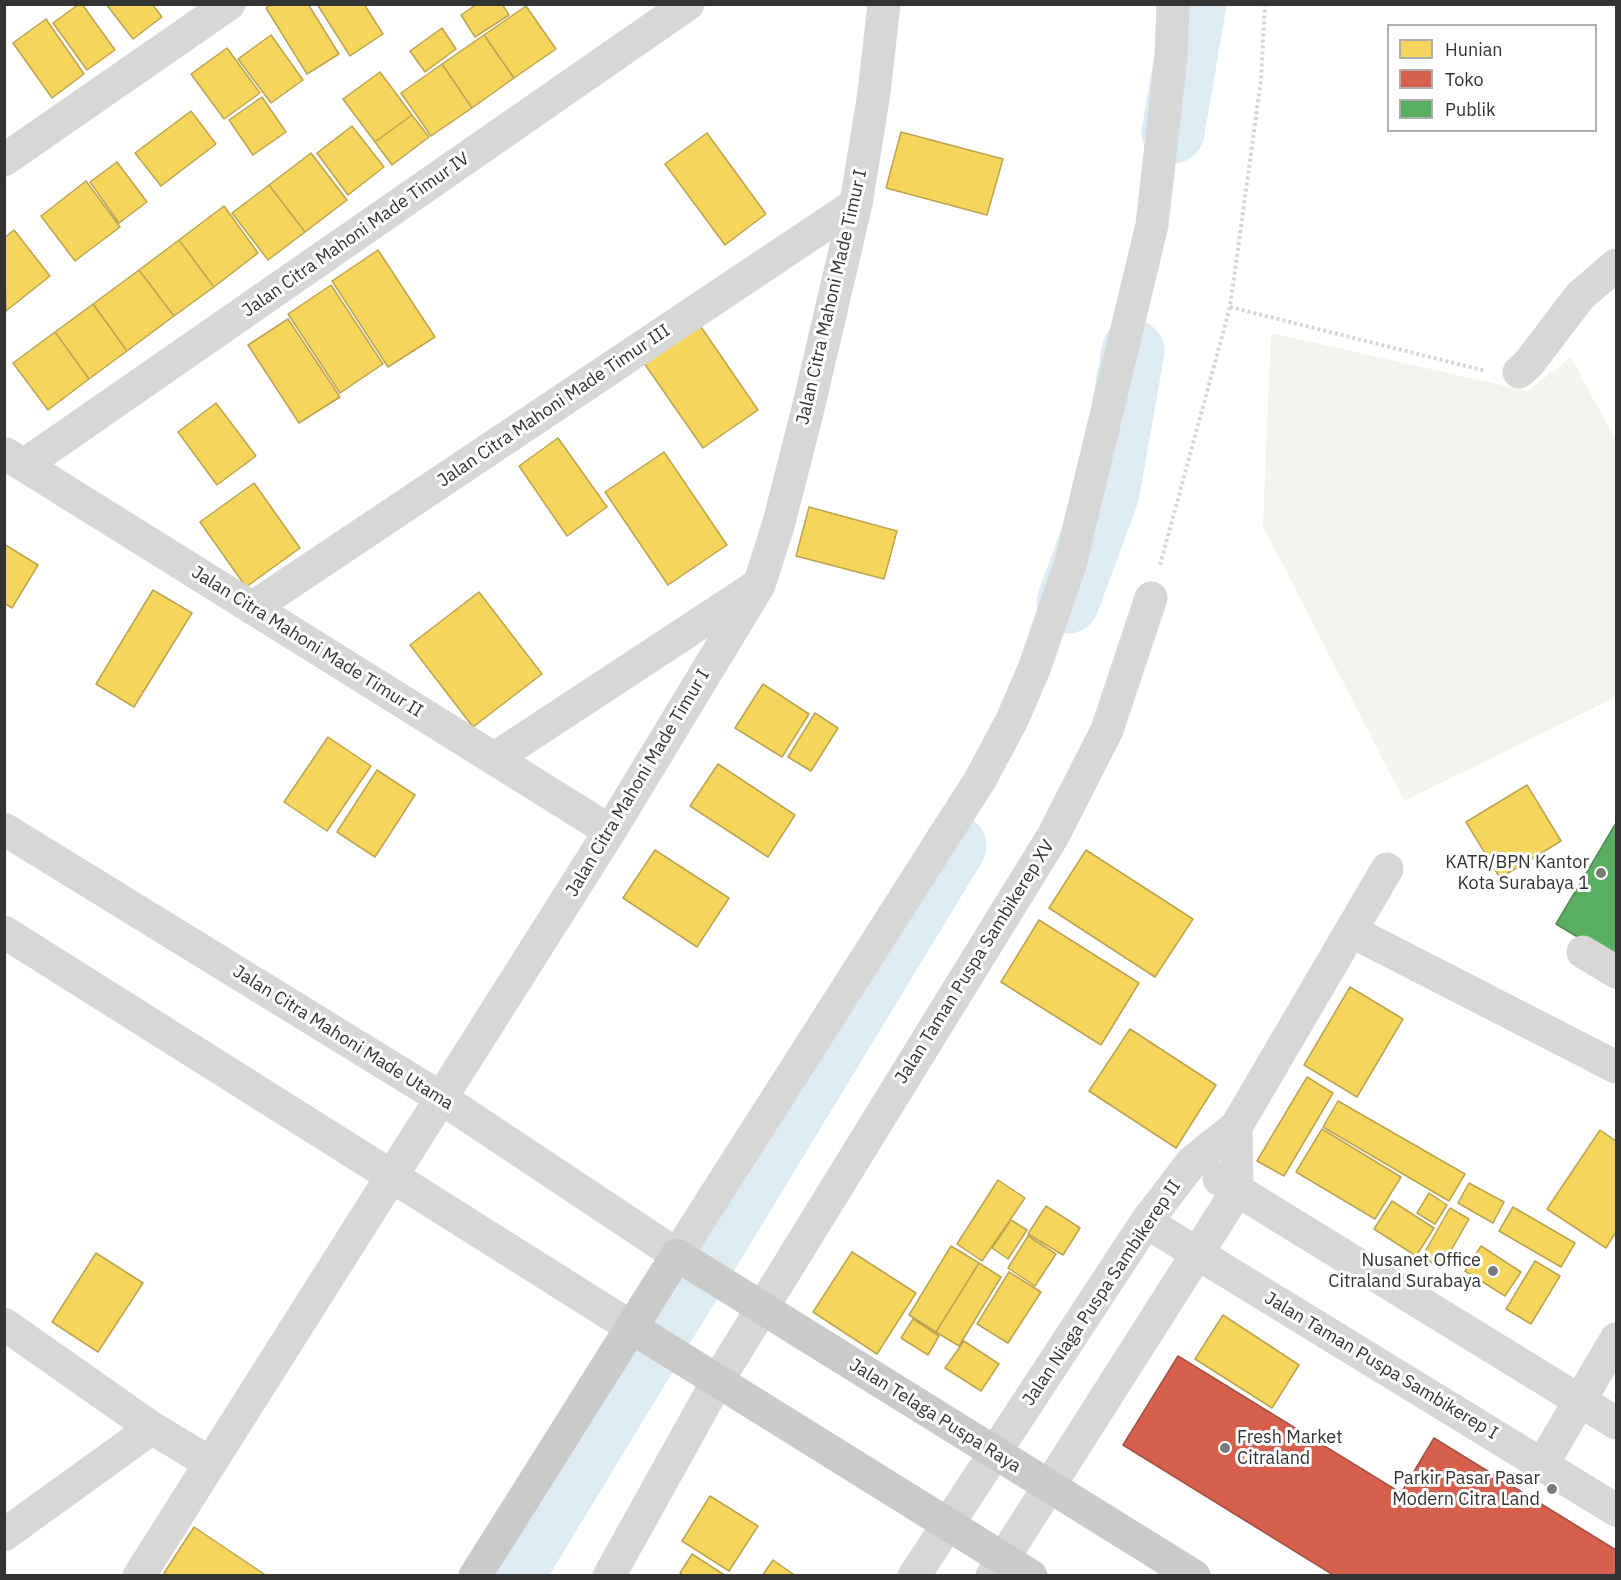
<!DOCTYPE html>
<style>
body{margin:0}
#map{position:relative;width:1621px;height:1580px;overflow:hidden;background:#fff;font-family:"IBM Plex Sans",sans-serif}
canvas{display:block}
.frame{position:absolute;inset:0;border:6px solid #333;pointer-events:none}
.legend{position:absolute;left:1387px;top:24px;width:210px;height:108px;box-sizing:border-box;background:#fff;border:2px solid #adadad;margin:0;padding:8px 10px;list-style:none;font-size:18px;color:#333}
.legend li{display:flex;align-items:center;gap:12px;height:30px}
.legend b{width:30px;border:2px solid #adadad}
</style>
<div id="map">
<canvas width="1621" height="1580"></canvas>
<div class="frame"></div>
<ul class="legend">
<li><b style="height:16px;background:#f6d55c"></b>Hunian</li>
<li><b style="height:16px;background:#d6604d"></b>Toko</li>
<li><b style="height:16px;background:#5aae61"></b>Publik</li>
</ul>
</div>
<script>
const context = document.querySelector('canvas').getContext('2d');
context.lineJoin = 'round';
function fillPath(path, color) {
  context.fillStyle = color;
  context.fill(path, 'evenodd');
}
function shape(rows) {
  const path = new Path2D();
  for (const r of rows) {
    path.moveTo(r[0], r[1]);
    for (let i = 2; i < r.length; i += 2) path.lineTo(r[i], r[i + 1]);
  }
  return path;
}
function strokePath(path, color, width, dash) {
  context.strokeStyle = color;
  context.lineWidth = width;
  context.lineCap = dash ? 'butt' : 'round';
  context.setLineDash(dash || []);
  context.stroke(path);
}
function write(font, color, halo, rows, align = 'center') {
  context.font = font + ' "IBM Plex Sans",sans-serif';
  context.lineWidth = 6;
  context.setLineDash([]);
  context.textBaseline = 'middle';
  context.strokeStyle = halo;
  context.fillStyle = color;
  for (const [text, x, y, turn = 0] of rows) {
    context.save();
    context.translate(x, y);
    context.rotate((+turn || 0) * Math.PI / 180);
    context.textAlign = isNaN(turn) ? turn : align;
    if (halo) context.strokeText(text, 0, 0);
    context.fillText(text, 0, 0);
    context.restore();
  }
}
fillPath(shape([
 [1271,333,1528,391,1571,357,1616,441,1616,697,1404,801,1263,526]
]), '#f1f5ed');
const homes = shape([
 [79,4,82,4,115,50,87,70,53,23,79,4],
 [106,4,152,4,162,17,133,39,106,4],
 [272,4,308,4,339,54,307,74,266,8,272,4],
 [317,4,364,4,383,34,350,56,317,4],
 [477,4,502,4,509,15,475,37,461,15,477,4],
 [526,6,556,49,514,78,484,35,526,6],
 [46,19,84,74,52,98,13,43,46,19],
 [442,28,456,49,425,72,410,51,442,28],
 [271,35,303,80,271,103,238,59,271,35],
 [484,35,514,78,472,108,442,64,484,35],
 [227,48,260,93,224,119,191,74,227,48],
 [442,64,472,108,431,136,401,93,442,64],
 [380,72,412,115,375,142,343,99,380,72],
 [262,97,286,132,253,155,229,120,262,97],
 [191,111,216,144,161,186,135,153,191,111],
 [412,115,429,137,392,165,375,142,412,115],
 [352,126,384,167,348,195,317,153,352,126],
 [901,132,1003,159,987,215,886,188,901,132],
 [707,133,766,214,725,245,665,164,707,133],
 [311,153,347,200,305,232,269,185,311,153],
 [117,162,147,202,119,223,90,182,117,162],
 [86,181,120,227,75,261,41,216,86,181],
 [269,185,305,232,268,260,232,213,269,185],
 [224,206,258,253,214,287,179,240,224,206],
 [14,230,50,276,6,311,4,238,14,230],
 [179,240,214,287,174,316,139,270,179,240],
 [378,250,435,337,388,367,332,281,378,250],
 [139,270,174,316,127,351,93,304,139,270],
 [331,285,383,364,340,393,288,314,331,285],
 [93,304,127,351,89,379,55,332,93,304],
 [288,319,340,397,299,423,248,345,288,319],
 [699,324,758,410,703,448,644,363,699,324],
 [55,332,89,379,48,410,13,363,55,332],
 [216,403,256,456,217,485,178,432,216,403],
 [558,438,607,507,567,536,519,466,558,438],
 [664,452,727,545,668,585,605,492,664,452],
 [254,483,300,548,246,587,200,522,254,483],
 [809,507,897,531,884,579,796,556,809,507],
 [4,544,38,565,12,608,4,603,4,544],
 [153,590,192,613,134,707,96,684,153,590],
 [479,592,542,674,473,727,410,645,479,592],
 [763,684,809,714,782,757,735,728,763,684],
 [815,713,838,728,811,771,788,757,815,713],
 [328,737,371,766,327,831,284,802,328,737],
 [718,764,795,815,768,857,690,806,718,764],
 [377,770,415,795,375,857,337,832,377,770],
 [1527,785,1561,841,1500,878,1466,822,1527,785],
 [655,850,729,898,697,947,623,898,655,850],
 [1086,850,1193,919,1155,977,1049,908,1086,850],
 [1039,920,1139,983,1101,1045,1001,982,1039,920],
 [1350,987,1403,1019,1357,1097,1304,1065,1350,987],
 [1130,1029,1216,1085,1176,1148,1089,1091,1130,1029],
 [1307,1077,1333,1093,1284,1176,1257,1161,1307,1077],
 [1338,1101,1465,1174,1449,1201,1323,1127,1338,1101],
 [1322,1129,1401,1177,1375,1219,1296,1172,1322,1129],
 [1600,1130,1616,1141,1616,1232,1606,1248,1547,1209,1600,1130],
 [998,1180,1025,1198,982,1261,957,1244,998,1180],
 [1469,1183,1504,1202,1493,1223,1458,1203,1469,1183],
 [1429,1193,1447,1205,1435,1224,1417,1213,1429,1193],
 [1392,1201,1434,1228,1416,1256,1374,1229,1392,1201],
 [1046,1206,1080,1228,1063,1255,1028,1234,1046,1206],
 [1513,1207,1575,1243,1561,1267,1499,1231,1513,1207],
 [1450,1208,1469,1219,1441,1268,1422,1257,1450,1208],
 [1011,1220,1027,1230,1008,1259,992,1248,1011,1220],
 [1028,1236,1056,1254,1035,1286,1008,1268,1028,1236],
 [951,1246,979,1263,936,1332,909,1315,951,1246],
 [1481,1246,1521,1272,1505,1296,1465,1271,1481,1246],
 [852,1252,916,1293,877,1354,813,1312,852,1252],
 [96,1253,143,1283,98,1352,52,1322,96,1253],
 [1535,1261,1560,1276,1531,1324,1506,1309,1535,1261],
 [979,1263,1001,1277,959,1346,936,1332,979,1263],
 [1009,1272,1041,1292,1008,1343,977,1324,1009,1272],
 [1223,1315,1299,1365,1272,1408,1195,1359,1223,1315],
 [913,1319,939,1336,928,1355,901,1338,913,1319],
 [964,1341,999,1364,981,1391,945,1368,964,1341],
 [710,1496,758,1526,729,1571,682,1541,710,1496],
 [194,1527,267,1576,168,1576,164,1573,194,1527],
 [692,1554,726,1576,684,1576,680,1573,692,1554],
 [773,1560,796,1576,762,1576,773,1560]
]);
fillPath(homes, '#f6d55c');
strokePath(homes, '#bca450', 1.5);
const shops = shape([
 [1178,1356,1401,1493,1434,1438,1616,1550,1616,1576,1335,1576,1123,1445,1178,1356]
]);
fillPath(shops, '#d6604d');
strokePath(shops, '#a55245', 1.5);
const public = shape([
 [1616,823,1616,960,1556,924,1616,823]
]);
fillPath(public, '#5aae61');
strokePath(public, '#4e8953', 1.5);
strokePath(shape([
 [1173,132,1195,4],
 [1068,602,1108,493,1133,351],
 [512,1576,955,846]
]), '#ddebf3', 63);
strokePath(shape([
 [1230,307,1486,371],
 [1160,565,1230,307,1261,80,1265,4]
]), '#d6d6d6', 4, [3, 3]);
strokePath(shape([
 [4,160,229,4],
 [1519,372,1529,363,1580,296,1616,265],
 [6,454,610,831],
 [24,465,688,4],
 [252,608,856,204],
 [495,758,752,589],
 [4,829,441,1098,677,1255,980,780,1012,720,1034,669,1070,565,1152,225,1171,57,1173,4],
 [1351,931,1616,1067],
 [4,932,631,1327],
 [1583,952,1616,972],
 [1219,1179,1616,1423],
 [1146,1222,1616,1510],
 [4,1324,152,1428,210,1463],
 [1542,1465,1616,1339],
 [4,1535,152,1428],
 [139,1576,610,831,759,585,778,526,807,413,856,204,874,93,884,4],
 [609,1576,718,1380,1053,836,1107,730,1151,598],
 [914,1576,1146,1222,1192,1162,1236,1127,1387,869],
 [992,1576,1237,1191,1236,1127]
]), '#d7d7d7', 33);
strokePath(shape([
 [631,1327,1031,1576],
 [475,1576,677,1255,1194,1576]
]), '#cacaca', 33);
for (const [x, y, r, color] of [
 [1601,873,6,"#7a7a7a"],
 [1493,1271,6,"#7a7a7a"],
 [1225,1448,6,"#7a7a7a"],
 [1552,1489,6,"#7a7a7a"]
]) {
  const dot = new Path2D();
  dot.arc(x, y, r, 0, 2 * Math.PI);
  context.fillStyle = color;
  context.fill(dot);
  strokePath(dot, '#fff', 2);
}
write('18px', '#333', '#fff', [
 ["Jalan Citra Mahoni Made Timur IV",356,235,-35],
 ["Jalan Citra Mahoni Made Timur I",832,297,-77],
 ["Jalan Citra Mahoni Made Timur III",554,406,-34],
 ["Jalan Citra Mahoni Made Timur II",307,642,32],
 ["Jalan Citra Mahoni Made Timur I",638,783,-59],
 ["Jalan Taman Puspa Sambikerep XV",975,962,-58],
 ["Jalan Citra Mahoni Made Utama",343,1038,32],
 ["Jalan Niaga Puspa Sambikerep II",1102,1293,-56],
 ["Jalan Taman Puspa Sambikerep I",1381,1366,31],
 ["Jalan Telaga Puspa Raya",935,1416,32]
]);
write('18px', '#333', '#fff', [
 ["KATR/BPN Kantor",1589,863],
 ["Kota Surabaya 1",1589,884],
 ["Nusanet Office",1481,1261],
 ["Citraland Surabaya",1481,1282],
 ["Fresh Market",1237,1438,"left"],
 ["Citraland",1237,1459,"left"],
 ["Parkir Pasar Pasar",1540,1479],
 ["Modern Citra Land",1540,1500]
], 'right');
</script>
